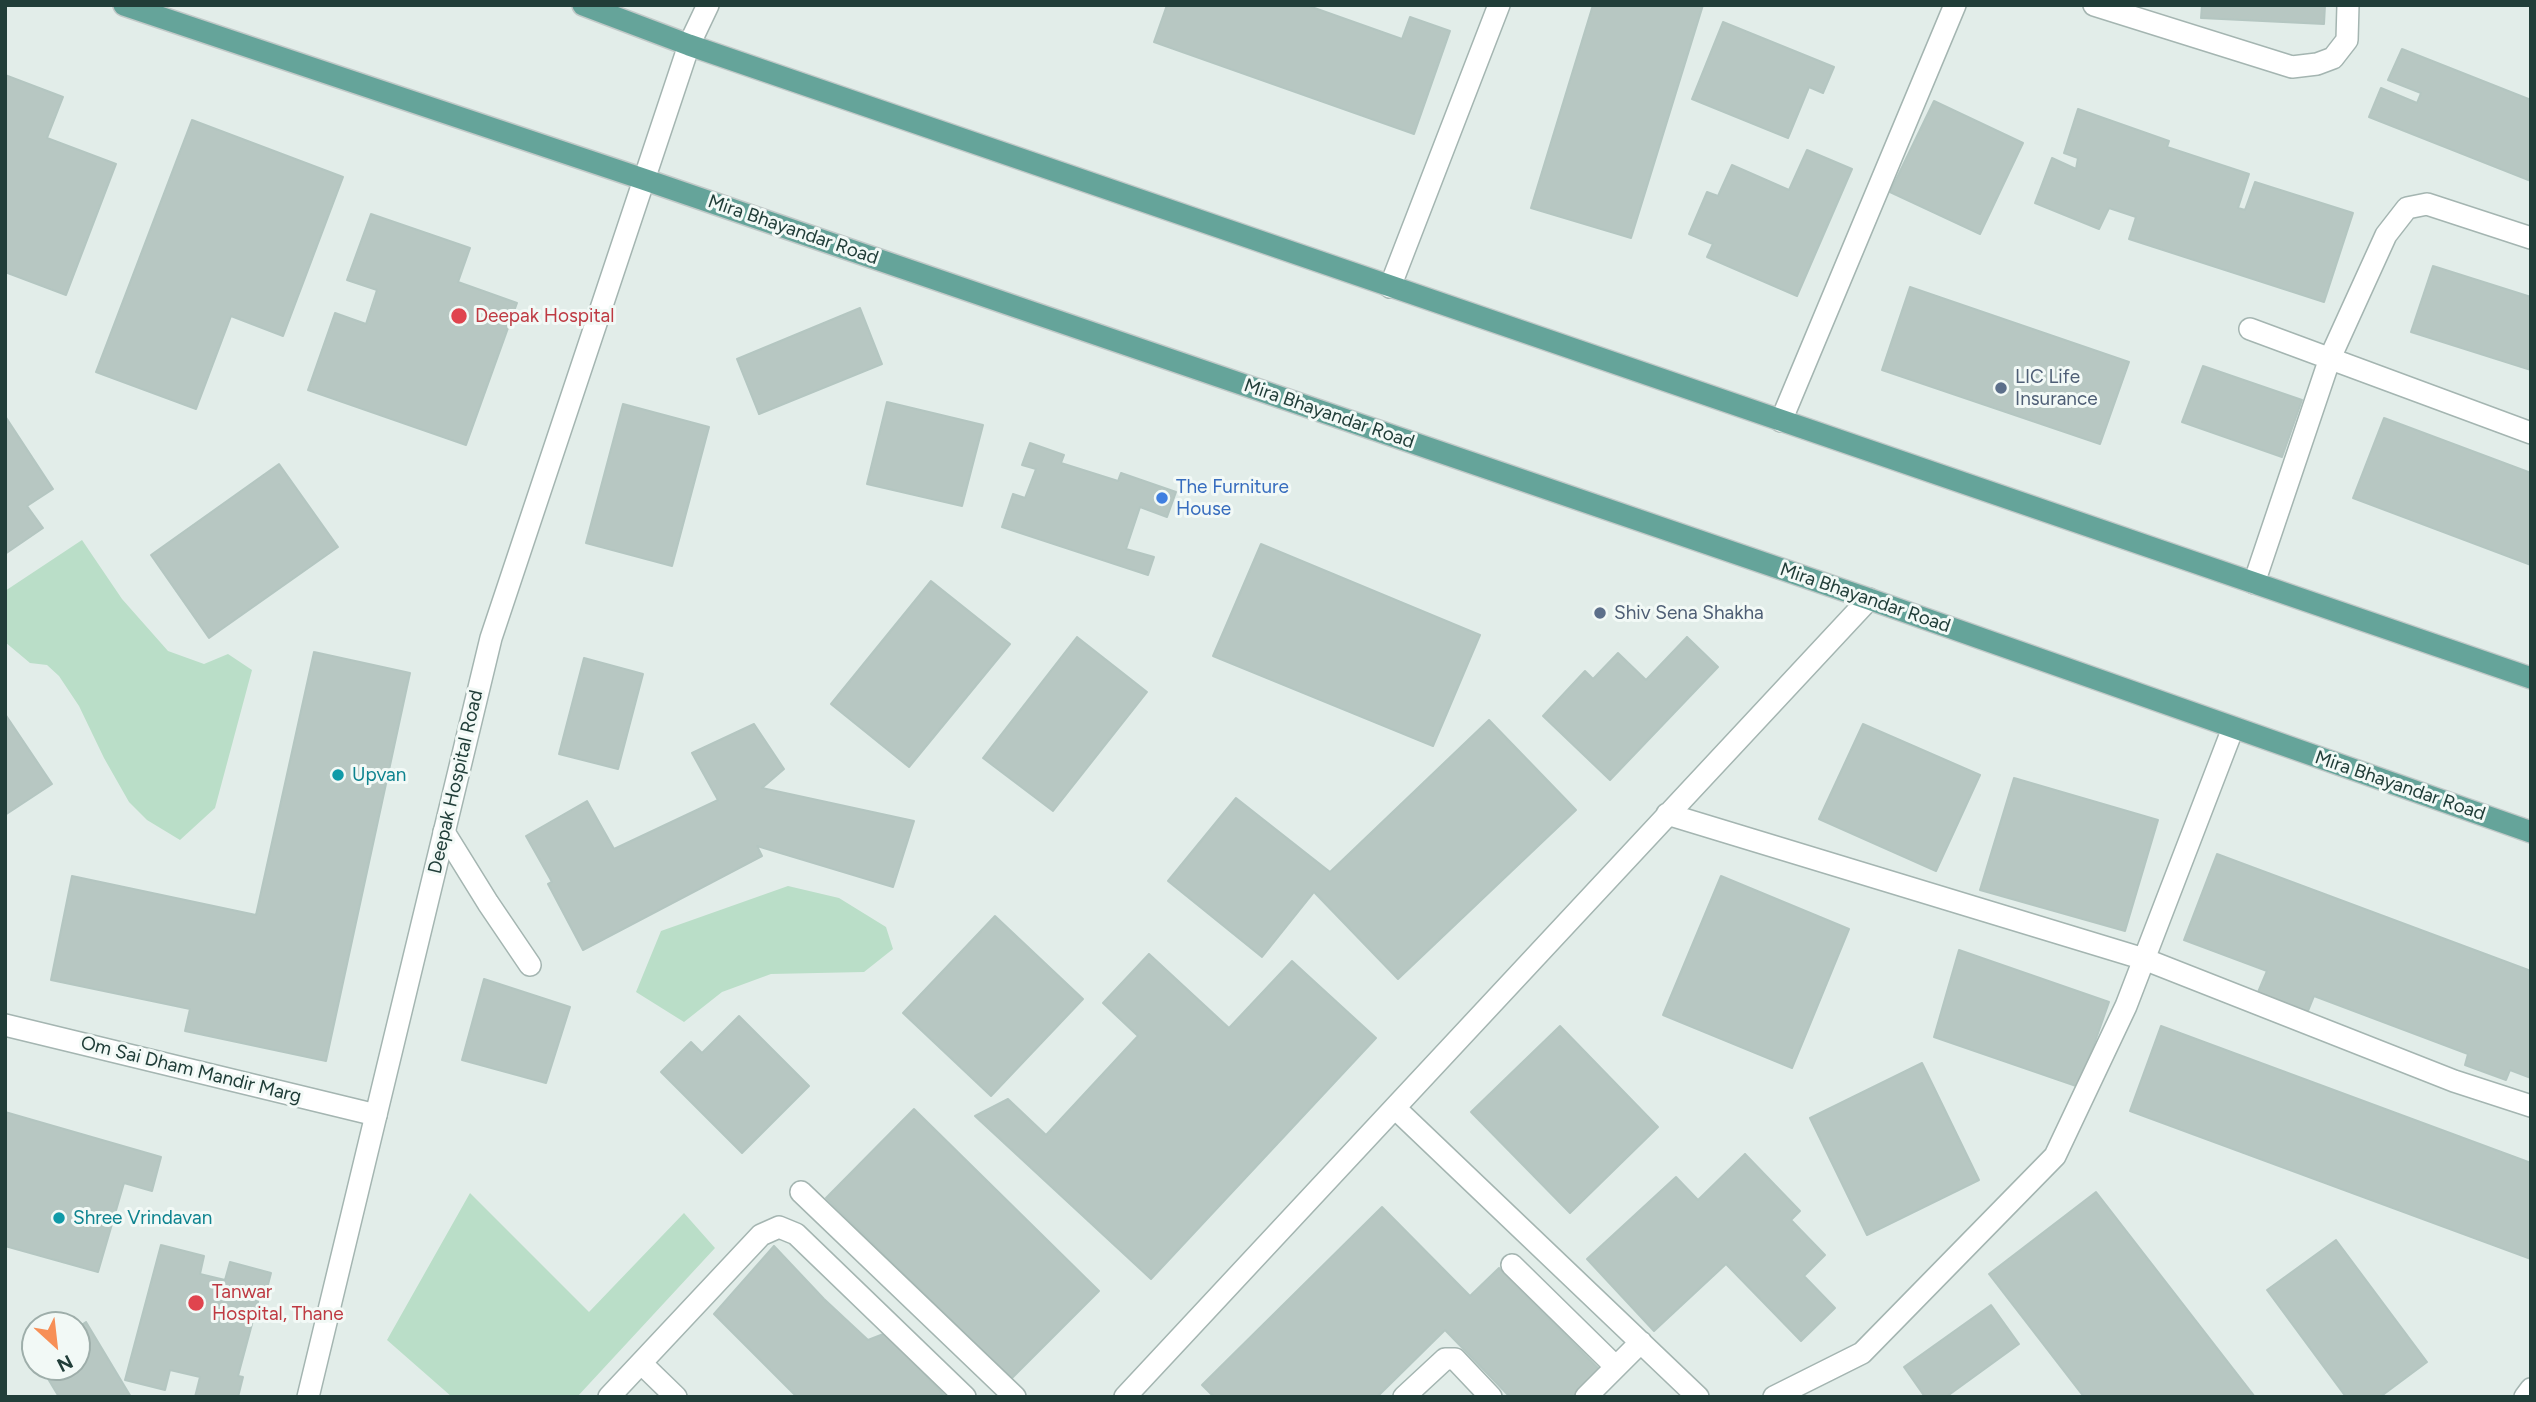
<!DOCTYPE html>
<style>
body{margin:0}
#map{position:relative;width:2536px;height:1402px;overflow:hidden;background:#e2ede9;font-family:Figtree,sans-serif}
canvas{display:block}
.frame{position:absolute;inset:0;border:7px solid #213e39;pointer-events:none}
.north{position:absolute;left:21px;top:1311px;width:70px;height:70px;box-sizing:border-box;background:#f2f9f6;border:2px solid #9eaeaa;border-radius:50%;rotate:153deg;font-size:19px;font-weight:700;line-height:28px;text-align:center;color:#213e39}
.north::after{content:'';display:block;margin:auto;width:24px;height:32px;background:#f78f56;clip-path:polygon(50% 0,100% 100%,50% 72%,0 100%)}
</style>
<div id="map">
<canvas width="2536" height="1402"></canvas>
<div class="frame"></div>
<div class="north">N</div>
</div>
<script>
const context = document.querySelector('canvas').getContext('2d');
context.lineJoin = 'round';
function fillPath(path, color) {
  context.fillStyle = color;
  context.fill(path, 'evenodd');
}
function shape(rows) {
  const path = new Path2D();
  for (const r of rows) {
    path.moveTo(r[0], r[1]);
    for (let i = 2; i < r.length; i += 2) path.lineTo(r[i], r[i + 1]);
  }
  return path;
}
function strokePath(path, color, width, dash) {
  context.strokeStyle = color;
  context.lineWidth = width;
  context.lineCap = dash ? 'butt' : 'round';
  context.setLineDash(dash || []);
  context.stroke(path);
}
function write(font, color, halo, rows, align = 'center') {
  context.font = font + ' Figtree,sans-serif';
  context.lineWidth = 6;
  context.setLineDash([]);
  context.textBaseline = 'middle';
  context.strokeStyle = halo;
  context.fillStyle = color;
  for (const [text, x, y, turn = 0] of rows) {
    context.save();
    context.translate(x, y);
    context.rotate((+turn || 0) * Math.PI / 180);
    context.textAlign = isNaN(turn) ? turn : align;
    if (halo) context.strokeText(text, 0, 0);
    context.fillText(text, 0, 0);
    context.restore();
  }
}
fillPath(shape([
 [82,540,122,599,168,651,204,664,228,654,252,670,215,808,180,840,147,820,129,802,104,758,79,706,59,676,47,665,30,663,5,642,5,591],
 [788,886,839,898,886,927,893,949,864,972,771,974,722,992,684,1022,636,992,661,931],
 [470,1193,589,1312,684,1213,715,1248,577,1397,452,1397,387,1340]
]), '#badec8');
const building = shape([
 [1167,5,1306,5,1402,39,1410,17,1450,31,1414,134,1154,42,1167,5],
 [1593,5,1703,5,1631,238,1531,208,1593,5],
 [2202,5,2325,5,2324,24,2201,18,2202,5],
 [1723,22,1834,67,1823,93,1809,87,1788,138,1692,99,1723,22],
 [2402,49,2531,100,2531,181,2369,117,2381,88,2417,103,2421,93,2388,80,2402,49],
 [5,75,63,97,47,138,116,164,66,295,5,272,5,75],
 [1934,101,2023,143,1980,234,1890,192,1934,101],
 [2078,109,2169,141,2167,147,2249,174,2238,208,2245,210,2255,182,2353,213,2324,302,2129,239,2136,217,2109,208,2099,229,2035,203,2052,158,2076,169,2078,158,2064,153,2078,109],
 [192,120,343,177,283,336,231,316,196,409,96,372,192,120],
 [1807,150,1852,169,1797,296,1707,257,1713,244,1689,234,1707,192,1718,196,1732,165,1789,190,1807,150],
 [371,214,470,248,458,282,517,303,466,445,308,390,335,313,366,324,377,290,347,280,371,214],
 [2433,266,2531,297,2531,370,2411,332,2433,266],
 [1910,287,2129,362,2100,444,1882,370,1910,287],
 [860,308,882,364,759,414,737,359,860,308],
 [2203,366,2302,400,2282,457,2182,422,2203,366],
 [887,402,983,425,962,506,867,484,887,402],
 [623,404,709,427,672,566,586,543,623,404],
 [5,416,53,489,27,506,43,528,5,554,5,416],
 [2384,418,2531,473,2531,565,2353,498,2384,418],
 [1030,443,1064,455,1061,463,1118,481,1121,473,1176,492,1167,517,1140,507,1126,549,1154,557,1148,575,1002,527,1013,494,1025,498,1036,469,1022,465,1030,443],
 [279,464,338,547,209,638,151,555,279,464],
 [1261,544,1480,635,1433,746,1213,656,1261,544],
 [931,581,1010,644,909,767,831,704,931,581],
 [1077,637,1147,692,1053,811,983,758,1077,637],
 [1687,637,1718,667,1610,780,1543,716,1585,671,1593,679,1618,653,1646,680,1687,637],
 [314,652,410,673,326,1061,185,1031,190,1009,51,980,72,876,256,915,314,652],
 [584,658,643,674,618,769,559,754,584,658],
 [5,714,52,784,5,815,5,714],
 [1489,720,1576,810,1398,979,1314,892,1262,957,1168,881,1236,798,1330,872,1489,720],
 [754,724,784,769,762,788,914,821,893,887,757,846,762,856,583,950,548,884,552,882,526,836,587,801,614,849,718,800,692,753,754,724],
 [1863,724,1980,775,1936,871,1819,819,1863,724],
 [2014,778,2158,820,2125,931,1980,890,2014,778],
 [2217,854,2531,971,2531,1078,2510,1070,2506,1080,2465,1065,2468,1054,2314,996,2306,1016,2256,997,2267,971,2184,940,2217,854],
 [1721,876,1849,929,1792,1068,1663,1015,1721,876],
 [995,916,1083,999,991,1096,903,1013,995,916],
 [1959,950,2109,1002,2079,1087,1934,1037,1959,950],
 [1149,954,1229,1028,1292,961,1376,1038,1151,1279,975,1116,1008,1099,1046,1135,1138,1036,1103,1003,1149,954],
 [484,979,570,1007,546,1083,462,1060,484,979],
 [739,1016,809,1086,742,1153,661,1072,691,1042,702,1053,739,1016],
 [1560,1026,1658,1127,1570,1213,1471,1112,1560,1026],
 [2161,1026,2531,1163,2531,1259,2130,1111,2161,1026],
 [1922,1063,1979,1180,1867,1235,1810,1118,1922,1063],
 [914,1109,1099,1291,1011,1379,826,1198,914,1109],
 [5,1112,161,1157,152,1191,124,1183,98,1272,5,1246,5,1112],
 [1745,1154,1800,1211,1791,1220,1825,1255,1804,1276,1835,1308,1801,1341,1726,1264,1654,1331,1587,1259,1676,1177,1698,1200,1745,1154],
 [2096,1192,2255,1397,2084,1397,1989,1274,2096,1192],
 [1382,1207,1470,1296,1499,1268,1602,1372,1577,1397,1510,1397,1445,1330,1377,1397,1214,1397,1202,1385,1382,1207],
 [2336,1240,2427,1362,2380,1397,2346,1397,2267,1290,2336,1240],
 [161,1245,204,1256,200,1274,225,1280,230,1262,271,1273,264,1300,259,1298,238,1376,243,1377,238,1397,195,1397,200,1377,170,1370,165,1390,125,1380,161,1245],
 [774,1246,824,1299,868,1340,886,1333,946,1397,797,1397,714,1314,774,1246],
 [1991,1305,2019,1344,1946,1397,1925,1397,1904,1367,1991,1305],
 [86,1322,131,1397,59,1397,41,1367,77,1367,77,1328,86,1322]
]);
fillPath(building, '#b7c7c2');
strokePath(building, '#b4c6c1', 2);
const minor = shape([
 [2094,5,2292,67,2317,64,2333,58,2347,40,2348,5],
 [1390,287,1499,5],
 [2250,329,2531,433],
 [1781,421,1955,5],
 [2254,583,2330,358,2386,235,2407,208,2427,204,2531,238],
 [1667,814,2144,959,2454,1081,2531,1106],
 [444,832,488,903,530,965],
 [5,1025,376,1115],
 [1395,1108,1698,1397],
 [801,1192,1015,1397],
 [1512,1265,1616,1367],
 [641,1363,676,1397],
 [609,1397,761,1235,779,1227,796,1234,965,1397],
 [1125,1397,1869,599],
 [1404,1397,1445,1359,1455,1359,1491,1397],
 [1586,1397,1641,1342],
 [1774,1397,1862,1353,2055,1156,2126,1006,2233,728],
 [2525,1397,2531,1389]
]);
const tertiary = shape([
 [308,1397,491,638,689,45,708,5]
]);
const primary = shape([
 [124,5,643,179,1869,599,2531,832],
 [583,5,689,45,2531,678]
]);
strokePath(minor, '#a4b5b1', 24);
strokePath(tertiary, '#a4b5b1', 24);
strokePath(primary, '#c1c9c8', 24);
strokePath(minor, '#fff', 21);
strokePath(tertiary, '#fff', 21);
strokePath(primary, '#65a49a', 21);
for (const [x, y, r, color] of [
 [459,316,9,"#e0444e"],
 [2001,388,7,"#5c6f8a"],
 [1162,498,7,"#3f7fe0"],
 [1600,613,7,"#5c6f8a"],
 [338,775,7,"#0f9aa8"],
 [59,1218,7,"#0f9aa8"],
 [196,1303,9,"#e0444e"]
]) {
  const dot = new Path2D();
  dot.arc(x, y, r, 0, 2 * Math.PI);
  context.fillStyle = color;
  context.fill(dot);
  strokePath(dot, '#f2f9f6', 2.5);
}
write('19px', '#213e39', '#f2f9f6', [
 ["Mira Bhayandar Road",793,230,19],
 ["Mira Bhayandar Road",1329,414,19],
 ["Mira Bhayandar Road",1865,598,19],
 ["Deepak Hospital Road",456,782,-77],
 ["Mira Bhayandar Road",2400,786,19],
 ["Om Sai Dham Mandir Marg",191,1070,14]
]);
write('19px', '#be3a42', '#f2f9f6', [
 ["Deepak Hospital",475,316],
 ["Tanwar",212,1292],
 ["Hospital, Thane",212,1314]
], 'left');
write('19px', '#4e5e75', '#f2f9f6', [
 ["LIC Life",2015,377],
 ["Insurance",2015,399],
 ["Shiv Sena Shakha",1614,613]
], 'left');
write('19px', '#366cbe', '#f2f9f6', [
 ["The Furniture",1176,487],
 ["House",1176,509]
], 'left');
write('19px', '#0d838f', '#f2f9f6', [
 ["Upvan",352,775],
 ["Shree Vrindavan",73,1218]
], 'left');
</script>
